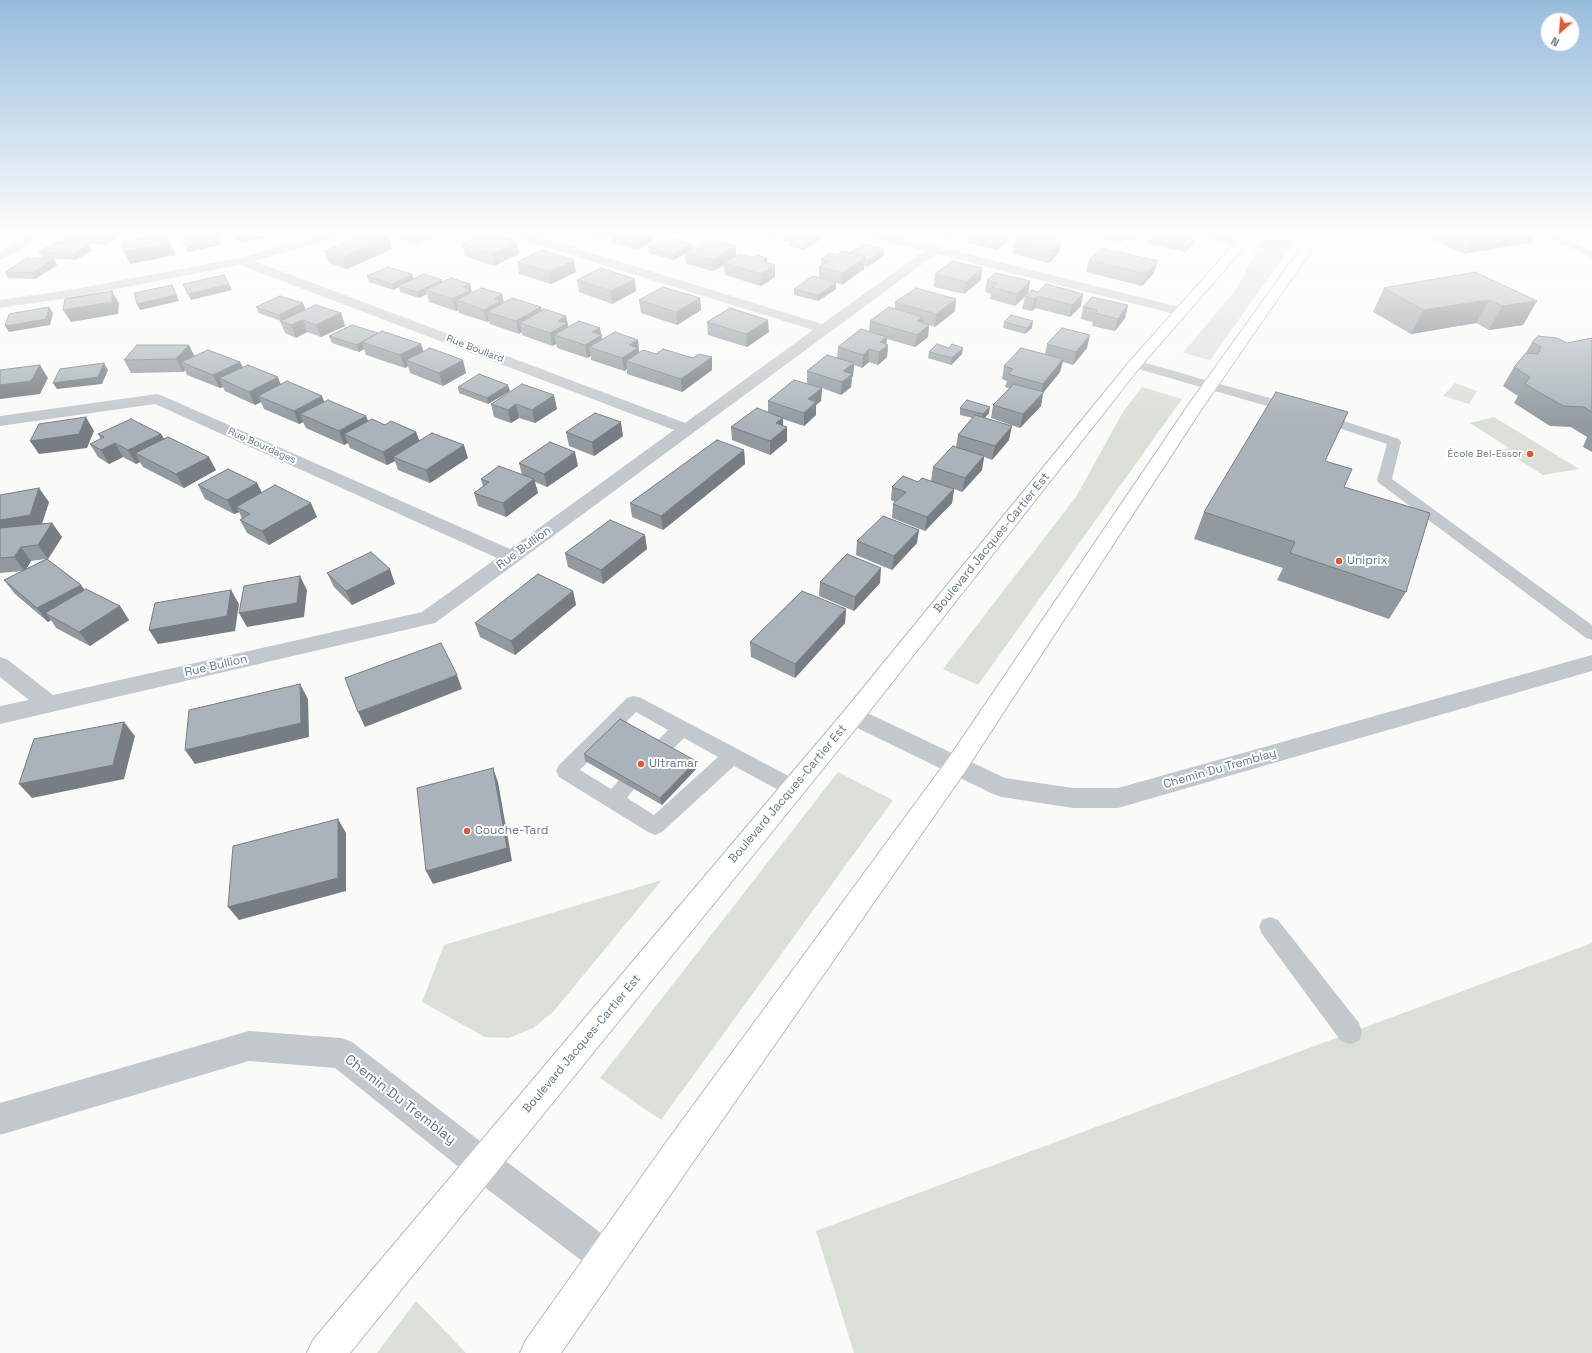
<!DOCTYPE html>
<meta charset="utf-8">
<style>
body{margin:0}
#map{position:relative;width:1592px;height:1353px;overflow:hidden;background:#fafaf8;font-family:"Space Grotesk",sans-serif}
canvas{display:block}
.north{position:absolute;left:1540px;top:12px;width:40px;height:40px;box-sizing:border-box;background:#fff;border:1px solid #c1c8cd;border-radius:50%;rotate:207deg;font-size:11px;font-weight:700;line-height:16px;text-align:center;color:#657683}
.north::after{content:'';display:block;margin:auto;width:14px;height:18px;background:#e4572e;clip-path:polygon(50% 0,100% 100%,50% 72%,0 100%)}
</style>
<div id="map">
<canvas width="1592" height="1353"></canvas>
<div class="north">N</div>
</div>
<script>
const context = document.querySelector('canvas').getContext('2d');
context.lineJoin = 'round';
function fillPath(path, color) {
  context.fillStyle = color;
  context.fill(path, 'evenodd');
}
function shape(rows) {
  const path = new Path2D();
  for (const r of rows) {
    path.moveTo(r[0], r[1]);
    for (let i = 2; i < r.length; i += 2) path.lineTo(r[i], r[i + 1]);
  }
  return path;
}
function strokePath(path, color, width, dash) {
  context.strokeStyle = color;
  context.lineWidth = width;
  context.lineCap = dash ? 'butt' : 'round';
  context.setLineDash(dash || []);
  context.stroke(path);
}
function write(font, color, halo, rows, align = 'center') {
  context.font = font + ' "Space Grotesk",sans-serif';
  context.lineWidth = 4;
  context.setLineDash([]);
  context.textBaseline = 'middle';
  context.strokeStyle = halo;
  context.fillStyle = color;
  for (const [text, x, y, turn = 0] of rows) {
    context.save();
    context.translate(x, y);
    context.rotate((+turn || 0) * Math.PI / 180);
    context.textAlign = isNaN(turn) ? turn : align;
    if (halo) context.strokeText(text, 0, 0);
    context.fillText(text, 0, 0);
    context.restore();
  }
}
fillPath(shape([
 [1268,235,1299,235,1210,360,1183,353,1238,287,1258,247],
 [1455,383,1477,391,1469,404,1443,396],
 [1142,387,1182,399,978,685,943,669,1076,497,1123,412],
 [1494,417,1579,469,1543,475,1503,450,1509,448,1470,423],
 [838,772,893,800,661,1120,600,1078],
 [662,880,553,1012,533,1028,509,1038,485,1037,422,1002,444,945],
 [1592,943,1592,1353,854,1353,816,1231],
 [416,1301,466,1353,377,1353]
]), '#dadfd7');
const secondary = shape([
 [1242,235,1255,235,1140,367,861,722,350,1353,307,1353,313,1340,845,710,1130,361,1242,235],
 [1310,235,1322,235,1203,407,964,773,691,1165,561,1353,520,1353,526,1340,667,1141,948,759,1189,404,1310,235]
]);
strokePath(secondary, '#b3babf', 2);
fillPath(shape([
 [1543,235,1557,235,1592,251,1592,258,1543,235],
 [1135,360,1298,406,1300,409,1298,412,1293,413,1288,412,1131,367,1129,364,1131,361,1135,360],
 [1319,413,1399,439,1401,442,1392,479,1592,625,1592,640,1586,638,1379,483,1377,480,1387,444,1314,420,1312,417,1314,414,1319,413],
 [634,696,641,698,800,782,803,788,800,794,793,796,786,794,734,766,662,832,655,835,648,832,559,777,556,771,559,765,627,698,634,696],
 [636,712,668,730,655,743,652,748,655,753,662,755,669,753,684,738,718,757,654,815,627,798,637,785,634,779,627,777,620,779,611,789,580,770,636,712],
 [1270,917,1278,920,1359,1023,1362,1032,1359,1041,1350,1044,1341,1041,1262,934,1259,927,1262,920,1270,917]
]), '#c3c8cc');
fillPath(shape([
 [27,235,42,235,4,259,0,260,0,251,27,235],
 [317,235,338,235,336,238,254,261,685,423,813,330,516,238,514,235,534,235,822,324,924,251,872,238,870,235,892,235,1187,309,1189,312,1187,315,1182,316,936,254,435,623,0,724,0,706,29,700,0,677,0,657,8,660,53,695,422,612,497,558,155,404,0,426,0,416,157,394,163,396,510,549,674,430,240,265,75,297,0,308,0,300,75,289,239,258,317,235],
 [1203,235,1226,235,1247,240,1249,243,1247,246,1243,247,1205,238,1203,235]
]), '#c3c8cc');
fillPath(shape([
 [1592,655,1592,671,1118,808,1073,808,1002,797,993,794,845,722,842,716,845,710,853,707,861,710,1005,778,1073,788,1118,788,1592,655],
 [249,1031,341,1038,352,1042,494,1152,618,1246,624,1258,618,1270,606,1276,594,1270,470,1176,335,1068,249,1061,0,1135,0,1103,249,1031]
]), '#c3c8cc');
fillPath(secondary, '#fff');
fillPath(shape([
 [61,235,115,235,116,238,105,245,65,242],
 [233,235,271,235,271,236,240,243],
 [397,235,437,235,417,244,398,239],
 [588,235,610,235,602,239],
 [763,235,780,235,775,238],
 [783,235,821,235,821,239,803,250,789,246,789,242,783,240],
 [936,235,954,235,949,239],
 [1106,235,1139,235,1134,240,1125,238,1121,242,1106,239],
 [1424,235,1535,235,1531,242,1464,254],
 [653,236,653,241,637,250,613,243,612,237],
 [968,237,1007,242,997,250,967,243],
 [1042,238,1054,238,1053,241,1061,242,1058,254,1049,263,1013,254,1015,242],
 [1150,238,1193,244,1186,252,1148,244],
 [462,244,519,254,494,266,465,256],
 [736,246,736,256,753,258,767,258,767,263,775,265,775,277,761,286,725,275,724,265,713,271,686,264,685,254,673,260,649,253,648,247,692,248],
 [392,249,347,269,329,263,325,251],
 [884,249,884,255,868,267,864,266,864,269,842,285,836,283,836,289,818,301,794,295,794,289,819,278,819,267,821,265,821,259,836,255],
 [92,250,76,260,42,258,39,252],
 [54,259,57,265,35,279,8,278,5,272],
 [1089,260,1154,273,1142,286,1086,272],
 [517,262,576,272,551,284,519,274],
 [935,274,981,280,964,294,934,287],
 [367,276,413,279,470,284,472,293,504,303,541,307,542,310,568,327,601,335,602,339,638,340,639,352,712,370,682,392,627,374,627,369,624,371,591,360,591,356,587,358,557,348,556,344,552,346,522,335,522,332,519,334,490,324,489,321,487,322,459,313,459,310,456,311,429,302,427,294,419,298,400,292,399,287,393,290,369,282],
 [577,280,636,291,612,304,579,292],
 [987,280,1030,281,1028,293,1081,306,1070,317,1035,308,1032,311,1022,309,1025,297,1015,306,990,299,991,294,985,292],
 [1384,288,1537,301,1523,325,1489,330,1476,323,1411,334,1373,312],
 [700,298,701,310,677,325,641,313,639,300],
 [895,302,955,311,935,327,929,325,928,337,915,347,887,339,886,344,888,345,887,357,878,365,869,362,862,368,854,365,853,376,852,377,851,387,841,395,822,388,821,401,816,405,816,415,804,426,783,419,783,426,787,427,787,441,770,455,732,440,731,427,768,412,768,401,807,383,807,371,837,358,838,347,869,332,870,321,895,309],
 [303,303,305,309,341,313,345,326,321,337,307,332,296,338,285,333,280,321,281,321,259,313,256,307],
 [1128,305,1125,318,1115,331,1092,326,1093,322,1081,319,1083,307],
 [707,322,769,332,747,347,708,335],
 [1004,322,1032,328,1025,334,1003,328],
 [378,333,421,344,423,352,466,373,443,386,410,373,408,366,405,368,366,355,364,349,359,352,332,343,329,336],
 [1592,338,1592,452,1583,447,1587,437,1571,427,1550,426,1514,403,1518,396,1503,386,1514,367,1526,353,1532,342,1567,343],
 [1047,344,1087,348,1073,365,1063,362,1060,372,1043,393,1041,406,1020,428,991,418,993,405,1009,388,1005,387,1007,381,1002,379,1004,366,1045,354],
 [929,352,962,354,951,365,928,358],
 [194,356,240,362,243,367,281,384,324,402,366,416,368,421,385,425,416,432,419,440,468,458,430,483,398,470,395,461,387,465,350,448,348,443,344,445,306,428,303,422,299,424,264,409,261,402,255,405,225,391,223,387,220,388,187,375,185,370,183,372,131,373,124,360],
 [522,384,557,409,535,423,519,418,511,423,494,417,491,404],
 [458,387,510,391,488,404,459,393],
 [960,408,989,413,984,418,1009,440,992,460,984,457,982,470,962,492,954,489,952,503,925,531,892,518,893,504,895,502,891,500,892,487,918,482,931,481,933,467,956,447,958,435,973,418,960,415],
 [566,432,623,436,594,456,569,446],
 [98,434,161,434,164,439,216,470,184,488,143,467,140,462,136,464,123,457,109,464,98,457,90,444,101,439],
 [744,450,745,464,663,530,632,517,630,503],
 [519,463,578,466,547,487,535,482,538,493,506,517,478,506,474,493,483,486,481,479,522,475],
 [257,483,262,493,317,517,269,545,247,533,240,520,242,518,239,512,234,514,205,499,198,485],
 [1344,487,1406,592,1389,619,1277,580,1283,568,1194,539,1204,512],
 [0,495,49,502,42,524,52,523,62,537,48,559,47,559,81,585,84,590,120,606,129,620,90,646,56,628,51,620,48,622,15,594,4,580,23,571,0,573],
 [46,559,26,569,31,561],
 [645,535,647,549,603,584,568,567,565,553],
 [857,541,917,543,892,570,856,555],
 [327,573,395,584,352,605,334,587],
 [820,582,880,583,854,611,819,596],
 [573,591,576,605,515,655,480,637,475,623],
 [846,609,845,623,795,678,751,657,750,642],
 [584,754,697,768,662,805,585,761]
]), '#929a9f');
fillPath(shape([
 [101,235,115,235,116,238,105,245],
 [167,235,176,255,130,264,124,252],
 [246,235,271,235,271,236,240,243,237,237],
 [422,235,437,235,417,244,415,238],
 [601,235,610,235,602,239],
 [775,235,780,235,775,238],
 [817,235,821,235,821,239,803,250,803,244],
 [950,235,954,235,949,239],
 [1123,235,1126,235,1125,238,1121,242],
 [1136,235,1139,235,1134,240],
 [1473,235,1535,235,1531,242,1464,254],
 [653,236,653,241,637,250,637,244],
 [1008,236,1007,242,997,250,998,244],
 [388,237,392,249,347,269,343,257],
 [1195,238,1193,244,1186,252,1188,246],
 [219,240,222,245,188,252,186,247],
 [517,242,519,254,494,266,492,254],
 [1061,242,1058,254,1049,263,1051,251],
 [89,244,92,250,76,260,73,254],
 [692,244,692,250,685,252,685,254,673,260,673,254],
 [736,246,736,258,724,263,724,265,713,271,712,260],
 [884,249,884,255,868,267,868,261],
 [865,257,864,269,842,285,843,273],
 [767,258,768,269,775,265,775,277,761,286,761,274,762,261],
 [54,259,57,265,35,279,32,273],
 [574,260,576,272,551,284,549,272],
 [1158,261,1154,273,1142,286,1146,274],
 [982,268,981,280,964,294,966,282],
 [412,274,414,280,398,286,399,287,393,290,392,284],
 [635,279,636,291,612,304,611,291],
 [442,280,444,286,425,290,427,294,419,298,417,292],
 [1030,281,1028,293,1015,306,1017,294],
 [836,283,836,289,818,301,818,295],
 [229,284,232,290,191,300,188,294],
 [470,284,473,296,456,300,459,310,456,311,452,299,463,287],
 [172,285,179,301,140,310,137,304],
 [112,291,119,303,118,314,71,322,63,310],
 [502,294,505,307,487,312,489,321,487,322,484,310,494,299],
 [1083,294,1081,306,1070,317,1072,305],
 [1038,296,1035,308,1032,311,1034,299],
 [700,298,701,310,677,325,676,312],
 [956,299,955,311,935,327,936,314],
 [1489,300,1476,323,1411,334,1423,310],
 [1537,301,1523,325,1489,330,1502,306],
 [303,303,306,310,282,321,279,315],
 [1128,305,1125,318,1115,331,1118,319],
 [49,307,53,313,50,325,9,332,5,326],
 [541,307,544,320,520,323,522,332,519,334,516,321],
 [341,313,345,326,321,337,316,325],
 [566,316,569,329,554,335,556,344,552,346,550,333,558,321],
 [923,317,922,329,917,321],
 [303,320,307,332,296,338,291,325],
 [768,320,769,332,747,347,746,334],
 [1033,321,1032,328,1025,334,1027,328],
 [929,325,928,337,915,347,917,335],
 [600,328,604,348,589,347,591,356,587,358,585,345,592,332],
 [1090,335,1087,348,1073,365,1076,352],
 [887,337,886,347,888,345,887,357,878,365,880,342],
 [638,340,639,353,626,361,627,369,624,371,622,358,629,345],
 [362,342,364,349,359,352,357,345],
 [421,344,425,356,406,360,408,366,405,368,400,355],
 [189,345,195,357,181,362,185,370,183,372,176,359],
 [963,348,962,354,951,365,952,358],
 [869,349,869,362,862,368,863,355],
 [712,357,712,370,682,392,681,379],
 [1063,359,1060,372,1043,393,1041,406,1020,428,1023,414,1040,396,1043,384],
 [463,360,466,373,443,386,439,373],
 [240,362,246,375,219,378,223,387,220,388,213,375],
 [104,363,108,370,102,384,57,389,53,383],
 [854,363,853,376,852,377,851,387,841,395,842,382,843,371],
 [40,365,48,378,40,394,0,399,0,385],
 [278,377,283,391,258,396,261,402,255,405,249,392],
 [508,385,510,391,488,404,487,398],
 [822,388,821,401,816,405,816,415,804,426,804,413,808,399],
 [554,395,557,409,535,423,532,410],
 [322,396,327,409,300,414,303,422,299,424,294,411],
 [516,404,519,418,511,423,508,410],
 [990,407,989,413,982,421,983,414],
 [366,416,371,429,344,434,348,443,344,445,339,431],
 [86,417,94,431,87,448,39,454,30,441],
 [783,418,783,430,787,427,787,441,770,455,770,441,776,423],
 [621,422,623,436,594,456,592,442],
 [1012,426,1009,440,992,460,995,446],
 [416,432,421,446,393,457,395,461,387,465,383,452],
 [161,434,169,447,135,453,140,462,136,464,128,450],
 [115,443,123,457,109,464,101,450],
 [464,445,468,458,430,483,426,470],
 [744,450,745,464,663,530,661,516],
 [575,452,578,466,547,487,544,474],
 [984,456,982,470,962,492,965,478],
 [209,457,216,470,184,488,176,474],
 [534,479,538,493,506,517,503,503],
 [257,483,264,497,236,507,239,512,234,514,227,500],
 [39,488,49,502,40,529,0,536,0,520],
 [954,489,952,503,925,531,927,517],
 [311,503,317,517,269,545,262,531],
 [52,523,62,537,48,559,38,545],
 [919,530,917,543,892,570,894,556],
 [645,535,647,549,603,584,601,570],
 [21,547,31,561,25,571,14,557],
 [881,568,880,583,854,611,855,597],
 [390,569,395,584,352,605,346,591],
 [300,576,307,590,304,617,247,627,239,613],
 [81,585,91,599,45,613,51,620,48,622,37,608],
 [231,590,239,604,235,631,158,644,149,630],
 [573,591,576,605,515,655,511,641],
 [120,606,129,620,90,646,79,632],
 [846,609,845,623,795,678,795,664],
 [457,675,462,689,365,727,358,712],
 [300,684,308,699,309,737,195,764,185,750],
 [124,722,135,736,124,779,32,798,19,784],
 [696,761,697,768,662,805,660,798],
 [493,768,498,782,512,861,433,884,426,871],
 [338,819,346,833,346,891,239,920,228,907]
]), '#777d82');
const building = shape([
 [158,235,167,235,170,243,124,252,121,242,158,235],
 [192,235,217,235,219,240,186,247,181,238,192,235],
 [236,235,246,235,237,237,236,235],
 [362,235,382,235,388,237,343,257,325,251,362,235],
 [405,235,422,235,415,238,405,235],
 [483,235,495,235,517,242,492,254,462,244,483,235],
 [614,235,652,235,653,236,637,244,612,237,614,235],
 [787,235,817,235,803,244,789,240,794,237,787,235],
 [971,235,1005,235,1008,236,998,244,968,237,971,235],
 [1023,235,1031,235,1042,238,1044,236,1054,238,1051,240,1061,242,1051,251,1015,242,1023,235],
 [1152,235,1184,235,1195,238,1188,246,1150,238,1152,235],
 [664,239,672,241,675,239,692,244,673,254,648,247,664,239],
 [709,239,736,246,712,260,685,252,709,239],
 [55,242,89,244,73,254,39,252,55,242],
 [863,244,884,249,868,261,865,260,865,257,850,253,863,244],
 [1102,248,1158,261,1146,274,1089,260,1102,248],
 [542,250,574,260,549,272,517,262,542,250],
 [842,251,865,257,843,273,819,267,828,261,821,259,830,253,836,255,842,251],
 [739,254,753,258,758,255,767,258,762,261,775,265,761,274,724,263,739,254],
 [27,258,54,259,32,273,5,272,27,258],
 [952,261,982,268,966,282,935,274,952,261],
 [388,267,412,274,392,284,367,276,388,267],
 [601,268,635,279,611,291,577,280,601,268],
 [1475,272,1537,301,1502,306,1489,300,1423,310,1384,288,1475,272],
 [996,273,1030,281,1017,294,992,287,997,283,987,280,996,273],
 [424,274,442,280,417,292,398,286,424,274],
 [224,275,229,284,188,294,183,284,224,275],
 [813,276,836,283,818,295,794,289,813,276],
 [451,278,470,284,463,287,470,290,452,299,425,290,451,278],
 [1046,284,1083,294,1072,305,1038,296,1034,299,1025,296,1032,290,1038,292,1046,284],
 [172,285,176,295,137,304,134,293,172,285],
 [663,287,700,298,676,312,639,300,663,287],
 [482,288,502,294,494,299,501,301,484,310,456,300,482,288],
 [916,288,956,299,936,314,895,302,916,288],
 [112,291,112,302,63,310,65,299,112,291],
 [280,296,303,303,279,315,256,307,280,296],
 [1092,297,1128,305,1118,319,1095,313,1098,310,1083,307,1092,297],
 [512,298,541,307,516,321,487,312,512,298],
 [316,305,341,313,316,325,303,320,291,325,280,321,316,305],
 [49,307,46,319,5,326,9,314,49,307],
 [889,307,923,317,917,321,929,325,917,335,870,321,889,307],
 [730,308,768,320,746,334,707,322,730,308],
 [544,309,566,316,558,321,567,323,550,333,520,323,544,309],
 [1011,315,1033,321,1027,328,1004,322,1011,315],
 [579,321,600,328,592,332,602,335,585,345,554,335,579,321],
 [352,325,378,333,357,345,329,336,352,325],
 [1062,328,1090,335,1076,352,1047,344,1062,328],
 [861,329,887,337,880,342,888,345,879,352,869,349,863,355,838,347,861,329],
 [382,331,421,344,400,355,362,342,382,331],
 [615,332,638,340,629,345,638,348,622,358,589,347,615,332],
 [1538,336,1557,338,1567,343,1592,338,1592,412,1584,407,1563,406,1525,384,1530,377,1514,367,1526,353,1538,354,1541,347,1532,342,1538,336],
 [937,344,949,348,952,344,963,348,952,358,929,352,937,344],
 [137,345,189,345,176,359,124,360,137,345],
 [430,348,463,360,439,373,406,360,430,348],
 [1021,348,1063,359,1043,384,1008,374,1013,369,1004,366,1021,348],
 [663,349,693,358,699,354,712,357,681,379,626,361,643,350,656,354,663,349],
 [208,350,240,362,213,375,181,362,208,350],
 [827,355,854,363,843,371,852,374,842,382,807,371,827,355],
 [104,363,98,377,53,383,60,369,104,363],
 [40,365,31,381,0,385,0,370,40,365],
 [248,365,278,377,249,392,219,378,248,365],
 [479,374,508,385,487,398,458,387,479,374],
 [794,380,822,388,808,399,816,402,804,413,768,401,794,380],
 [287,381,322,396,294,411,258,396,287,381],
 [522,384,554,395,532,410,516,404,508,410,491,404,522,384],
 [1014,384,1044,392,1023,414,993,405,1014,384],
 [1276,392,1348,412,1325,461,1352,469,1344,487,1430,513,1406,592,1290,553,1295,542,1204,512,1276,392],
 [328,400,366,416,339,431,300,414,328,400],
 [967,400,990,407,983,414,960,408,967,400],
 [757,408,783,418,776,423,787,427,770,441,731,427,757,408],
 [595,413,621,422,592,442,566,432,595,413],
 [975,415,1012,426,995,446,958,435,975,415],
 [86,417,79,434,30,441,39,424,86,417],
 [131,419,161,434,128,450,115,443,101,450,90,444,104,437,98,434,131,419],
 [372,419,385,425,391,421,416,432,383,452,344,434,372,419],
 [432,433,464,445,426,470,393,457,432,433],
 [168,437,209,457,176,474,135,453,168,437],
 [717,440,744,450,661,516,630,503,717,440],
 [550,442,575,452,544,474,519,463,550,442],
 [953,446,984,456,965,478,933,467,953,446],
 [499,466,534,479,503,503,474,493,489,482,481,479,499,466],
 [228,469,257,483,227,500,198,485,228,469],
 [903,476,918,482,922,478,954,489,927,517,893,504,906,492,892,487,903,476],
 [275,485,311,503,262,531,240,520,250,514,236,507,275,485],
 [39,488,30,515,0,520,0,495,39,488],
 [883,516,919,530,894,556,857,541,883,516],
 [610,520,645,535,601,570,565,553,610,520],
 [52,523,38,545,21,547,14,557,0,558,0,528,52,523],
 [371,552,390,569,346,591,327,573,371,552],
 [847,554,881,568,855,597,820,582,847,554],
 [47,559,81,585,37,608,4,580,47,559],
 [538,574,573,591,511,641,475,623,538,574],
 [300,576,297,603,239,613,244,586,300,576],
 [86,589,120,606,79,632,45,613,86,589],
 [231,590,227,616,149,630,155,603,231,590],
 [802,591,846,609,795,664,750,642,802,591],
 [441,643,457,675,358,712,345,678,441,643],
 [300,684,301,723,185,750,189,710,300,684],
 [620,719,696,761,660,798,584,754,620,719],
 [124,722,113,765,19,784,34,739,124,722],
 [493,768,507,848,426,871,417,788,493,768],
 [338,819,338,878,228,907,233,846,338,819]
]);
fillPath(building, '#aab3b9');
strokePath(building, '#777d82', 1);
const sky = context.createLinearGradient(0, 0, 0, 425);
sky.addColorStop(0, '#96bcdc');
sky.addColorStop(0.55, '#fdfdfc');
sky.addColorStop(1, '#fdfdfc00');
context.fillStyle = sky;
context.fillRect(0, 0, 1592, 425);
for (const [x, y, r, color] of [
 [1530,454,4,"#e4572e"],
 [1339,561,4,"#e4572e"],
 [641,764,4,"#e4572e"],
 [467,831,4,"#e4572e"]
]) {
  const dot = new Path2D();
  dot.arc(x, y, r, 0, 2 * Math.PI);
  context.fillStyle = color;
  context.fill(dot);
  strokePath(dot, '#fff', 1.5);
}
write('10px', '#657683', '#fff', [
 ["Rue Boullard",475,349,21],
 ["Rue Bourdages",262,446,24]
]);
write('10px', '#657683', '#fff', [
 ["École Bel-Essor",1522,454]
], 'right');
write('12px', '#657683', '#fff', [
 ["Boulevard Jacques-Cartier Est",992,543,-51],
 ["Rue Bullion",524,548,-36],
 ["Rue Bullion",216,666,-13],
 ["Chemin Du Tremblay",1220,769,-16],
 ["Boulevard Jacques-Cartier Est",788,794,-50],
 ["Boulevard Jacques-Cartier Est",582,1044,-50]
]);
write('12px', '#657683', '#fff', [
 ["Uniprix",1347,561],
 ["Ultramar",649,764],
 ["Couche-Tard",475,831]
], 'left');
write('14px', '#657683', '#fff', [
 ["Chemin Du Tremblay",400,1100,38]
]);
</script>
